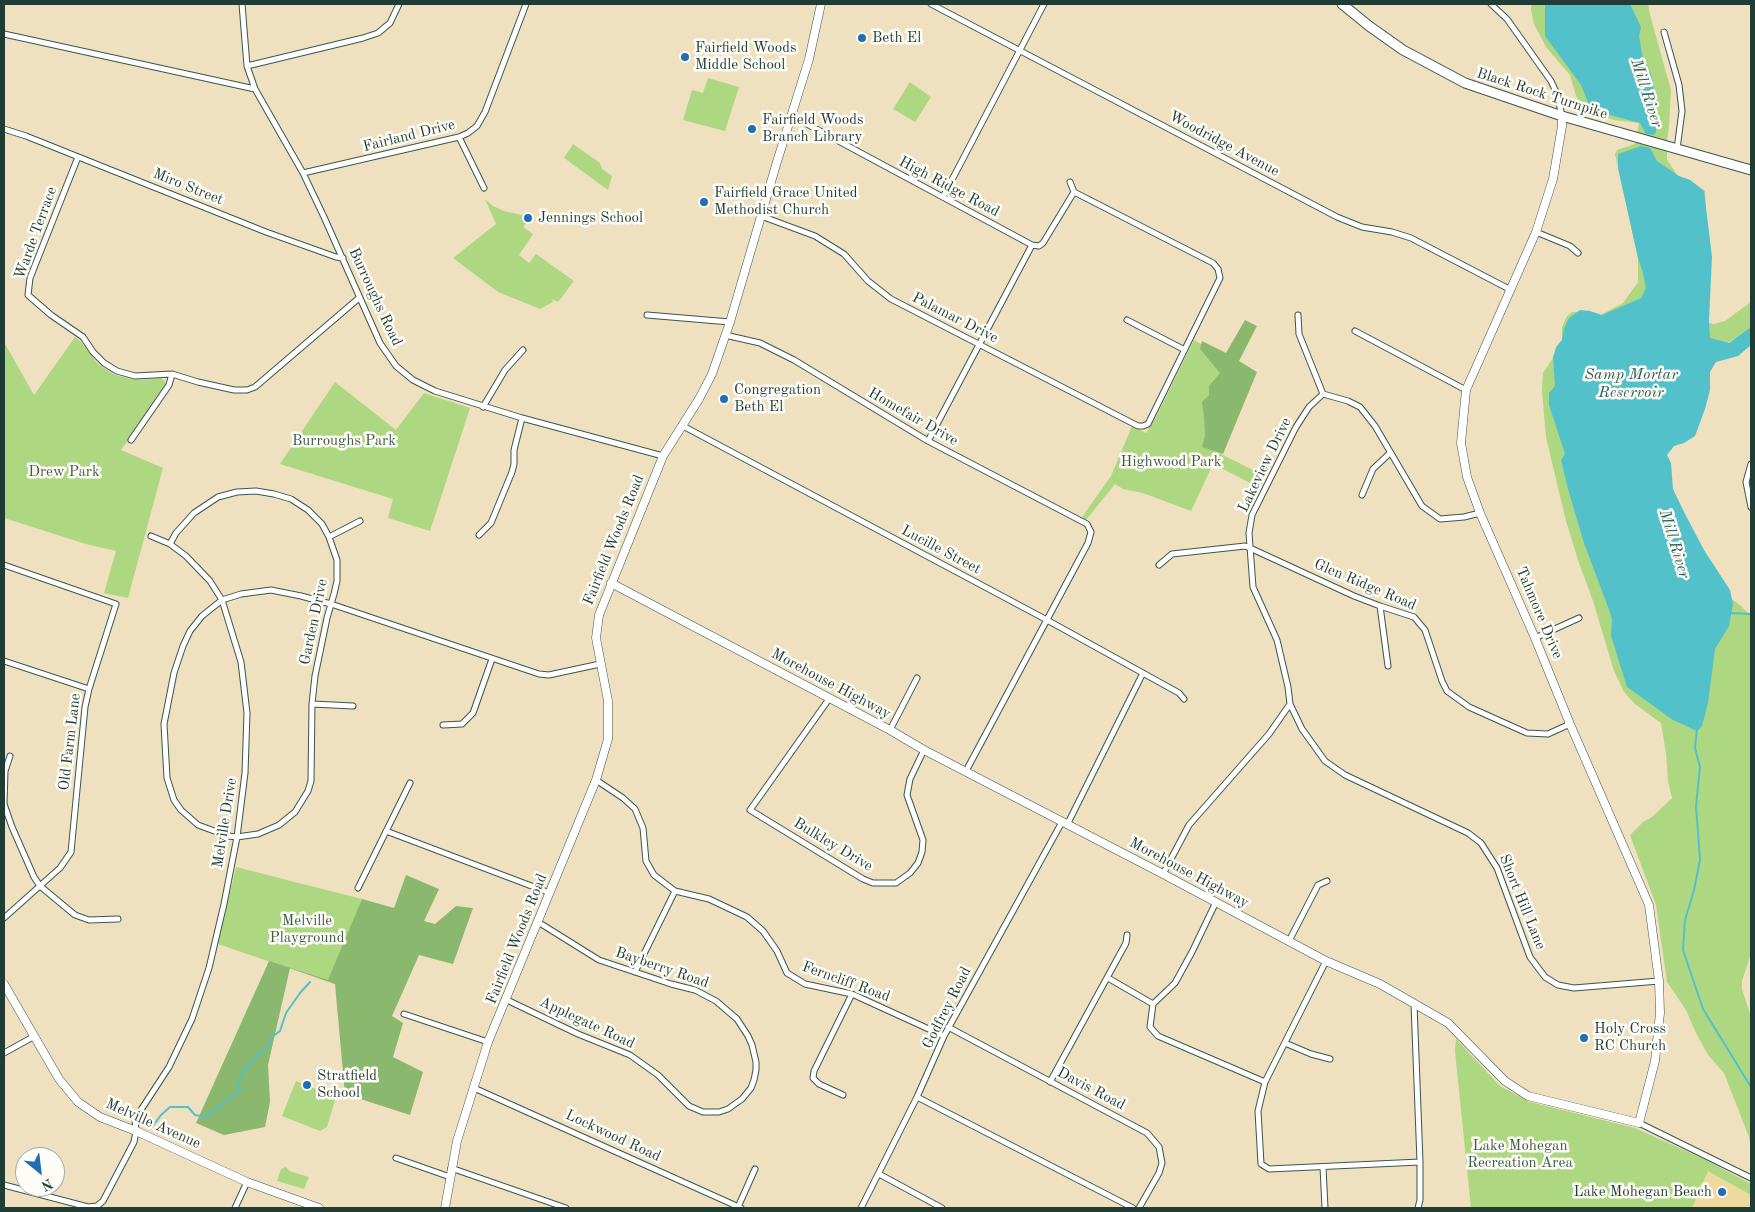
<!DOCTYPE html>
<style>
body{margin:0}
#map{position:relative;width:1755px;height:1212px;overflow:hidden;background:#efe0c0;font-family:"Old Standard TT",serif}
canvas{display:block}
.frame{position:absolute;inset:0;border:5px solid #1f3d34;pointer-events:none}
.north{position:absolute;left:15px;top:1147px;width:50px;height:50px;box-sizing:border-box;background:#fdfcf7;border:1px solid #a4b0a9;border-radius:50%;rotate:151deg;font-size:14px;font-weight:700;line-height:20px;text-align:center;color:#1f3d34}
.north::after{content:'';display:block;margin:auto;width:18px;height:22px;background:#1f6fb2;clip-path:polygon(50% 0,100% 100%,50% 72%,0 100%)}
</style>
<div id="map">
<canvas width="1755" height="1212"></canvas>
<div class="frame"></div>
<div class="north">N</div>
</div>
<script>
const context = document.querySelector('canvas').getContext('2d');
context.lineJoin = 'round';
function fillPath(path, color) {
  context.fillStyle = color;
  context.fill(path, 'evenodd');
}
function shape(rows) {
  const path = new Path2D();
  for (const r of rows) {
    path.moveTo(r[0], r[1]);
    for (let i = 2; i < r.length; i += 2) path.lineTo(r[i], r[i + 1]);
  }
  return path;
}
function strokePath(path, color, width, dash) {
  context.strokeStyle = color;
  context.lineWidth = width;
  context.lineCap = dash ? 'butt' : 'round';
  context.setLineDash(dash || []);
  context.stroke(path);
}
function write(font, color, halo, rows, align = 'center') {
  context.font = font + ' "Old Standard TT",serif';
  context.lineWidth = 5;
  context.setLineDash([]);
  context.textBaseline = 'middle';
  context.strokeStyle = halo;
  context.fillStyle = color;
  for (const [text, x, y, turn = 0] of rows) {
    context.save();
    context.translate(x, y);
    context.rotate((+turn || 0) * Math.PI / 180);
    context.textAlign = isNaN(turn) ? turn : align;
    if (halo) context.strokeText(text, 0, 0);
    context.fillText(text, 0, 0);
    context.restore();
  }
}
fillPath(shape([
 [1532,4,1648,4,1650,15,1671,90,1669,127,1667,141,1667,160,1678,176,1690,180,1705,191,1706,210,1701,230,1701,321,1714,324,1725,321,1751,302,1751,327,1748,331,1705,356,1650,456,1725,594,1741,606,1750,615,1751,618,1751,954,1742,981,1742,989,1751,1017,1751,1148,1749,1137,1724,1073,1708,1055,1696,1033,1686,1010,1667,982,1656,905,1630,835,1643,822,1652,817,1672,798,1668,781,1666,753,1661,723,1635,704,1624,692,1614,671,1593,601,1578,560,1566,521,1546,437,1542,391,1543,373,1553,358,1556,347,1562,340,1562,327,1567,316,1572,312,1579,312,1595,318,1623,303,1638,282,1638,258,1615,154,1617,150,1635,144,1639,123,1614,120,1586,111,1576,96,1570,75,1546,47,1534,24,1531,9],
 [708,78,739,87,725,131,683,120,692,90,703,93],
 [910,82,931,97,915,122,893,109],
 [573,144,600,163,602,169,612,176,608,190,564,158],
 [485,199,493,206,504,211,521,215,533,215,523,227,533,234,519,255,529,263,536,254,574,281,558,302,552,299,553,302,540,309,498,292,453,258,496,224],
 [75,337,80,341,98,364,115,375,138,380,161,378,165,381,166,387,164,390,121,450,163,468,128,598,104,593,116,551,86,544,4,518,4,342,34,395],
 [1194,340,1250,373,1213,450,1265,476,1260,488,1213,464,1191,511,1143,493,1123,489,1115,484,1086,520,1082,517,1111,476,1132,426,1146,433,1156,417],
 [335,382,396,430,424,393,470,408,430,531,388,518,393,499,280,464],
 [236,867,362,899,335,984,218,944],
 [1456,1039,1500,1086,1530,1102,1635,1128,1706,1160,1751,1184,1751,1208,1471,1208,1455,1051],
 [296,1081,336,1097,327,1127,320,1131,282,1116],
 [286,1167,289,1171,309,1177,304,1189,277,1181,281,1169]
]), '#aed781');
fillPath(shape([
 [1245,320,1257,326,1239,361,1257,372,1223,454,1202,447,1205,436,1204,416,1202,402,1209,395,1209,386,1220,373,1200,349,1202,341,1226,353],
 [406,875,439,889,424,921,435,924,456,906,473,908,453,964,419,955,392,1016,403,1023,393,1057,423,1072,410,1115,345,1094,335,984,290,968,268,1065,270,1102,265,1127,224,1135,196,1123,269,961,328,980,362,899,394,908]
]), '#8ab86f');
fillPath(shape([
 [1708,1171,1751,1195,1751,1208,1692,1208]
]), '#eeda9e');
fillPath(shape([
 [1545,4,1630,4,1641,27,1639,36,1642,54,1652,77,1657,109,1656,133,1653,135,1646,134,1640,123,1591,110,1581,85,1545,36],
 [1641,146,1650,148,1657,161,1679,176,1690,180,1704,191,1712,257,1709,320,1710,338,1729,343,1751,327,1751,345,1738,356,1716,362,1710,372,1710,390,1705,409,1695,436,1684,443,1674,446,1667,455,1671,463,1673,489,1684,512,1704,550,1730,590,1733,604,1729,626,1715,649,1708,703,1702,726,1697,731,1673,720,1627,687,1611,636,1612,619,1608,607,1584,543,1568,489,1561,460,1565,454,1549,405,1549,393,1555,386,1553,357,1557,346,1562,340,1564,328,1569,318,1580,310,1590,311,1602,315,1641,298,1646,288,1643,273,1638,258,1618,168,1618,154]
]), '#53c1ca');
strokePath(shape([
 [1729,613,1751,614],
 [1697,729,1695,748,1700,767,1696,806,1700,860,1694,890,1685,920,1683,950,1703,1009,1751,1087],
 [152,1127,161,1115,170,1107,188,1107,195,1115,206,1117,240,1090,238,1082,245,1069,259,1053,268,1047,272,1037,280,1031,286,1013,300,993,310,982]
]), '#53c1ca', 2);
const street = shape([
 [242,4,247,66,255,89,303,173,324,217,380,343,396,366,413,380,435,391,522,418,663,456],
 [931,4,1337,217,1362,227,1392,232,1411,238,1511,290],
 [1491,4,1507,19,1551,81,1557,94,1562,116],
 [1664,32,1679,85,1682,111,1677,149],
 [4,34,255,89],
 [247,66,363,38,378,33,390,23,399,4],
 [792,116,1032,245,1039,246,1043,243,1074,192],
 [4,129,26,136,266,232,336,257,343,258],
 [459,137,484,188],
 [78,157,30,278,28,295,51,315,83,337,93,352,104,363,117,371,135,376,172,374],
 [303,173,459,137,468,133,477,126,485,112,526,4],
 [943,197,1044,4],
 [761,216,815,236,844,254,868,281,891,299,1138,426,1143,426,1148,424,1220,278,1218,269,1213,263,1074,192,1070,182],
 [1536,232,1570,246,1578,253],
 [647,315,730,322],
 [1298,315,1299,334,1323,394],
 [1127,320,1183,349],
 [1355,331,1466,390],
 [725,335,760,343,794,360,928,441,1087,524,1091,532,1088,543,966,771],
 [1323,394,1348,401,1360,407,1375,426,1422,506,1440,519,1464,517,1480,513],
 [483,407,505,370,523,350],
 [683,426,1047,620,1179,693,1184,699],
 [131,440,169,385,172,374,198,382,234,390,247,390,255,387,359,298],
 [928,441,1032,245],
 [1751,464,1746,482,1751,507],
 [1362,495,1373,469,1390,453],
 [479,535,491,523,512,472,514,464,514,450,522,418],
 [329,537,360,521],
 [170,544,176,533,194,513,218,497,237,492,256,491,274,494,291,499,308,510,322,524,329,537,337,560,337,581,334,594,331,604,327,618,315,676,312,704,311,781,308,791,295,812,279,825,258,834,237,837,228,836,198,825,181,810,174,800,167,778,164,724,174,673,183,646,190,631,202,616,222,600,241,594,271,590,301,596,331,604,539,674,549,675,600,664],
 [4,565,116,604,89,689,85,707,71,852,60,868,4,918],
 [1159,565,1172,554,1245,546,1250,548,1354,596,1380,606,1414,617,1425,630,1442,681,1447,691,1469,707,1527,733,1548,734,1570,724],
 [1380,606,1388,666],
 [1535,638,1579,618],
 [4,661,89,689],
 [829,699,750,810,863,879,873,883,896,883,910,873,918,863,922,852,923,840,907,795,910,779,924,750],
 [312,704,353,706],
 [1290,704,1302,729,1325,761,1345,775,1468,833,1481,843,1497,868,1530,957,1545,977,1558,985,1574,988,1659,981],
 [443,725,462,724,473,713,492,659],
 [890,730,917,678],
 [10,756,5,771,4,804,12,827,34,877,40,886,75,915,89,920,118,919],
 [596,780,623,798,635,809,643,828,646,861,654,875,675,891,709,899,747,917,763,931,777,951,787,973,805,984,852,994,944,1036],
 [1067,825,1143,673],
 [386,831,550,893],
 [1163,874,1189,825,1269,734,1290,704,1288,687,1277,640,1253,587,1249,533,1252,515,1296,427,1309,407,1323,394],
 [358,888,410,783],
 [1216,902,1192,952,1175,983,1153,1004,1150,1027,1158,1036,1265,1082],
 [1289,941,1318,885,1327,881],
 [1326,961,1265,1082,1258,1111,1261,1164,1269,1169,1420,1162],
 [635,972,675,891],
 [1108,978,1153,1004],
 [507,1000,578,1034,630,1055,658,1075,689,1106,703,1112,719,1112,728,1109,742,1099,751,1088,754,1080,756,1070,756,1062,752,1045,748,1036,737,1019,716,1001,695,990,671,984,599,960,538,922],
 [1414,1004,1420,1162,1420,1200,1418,1208],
 [404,1014,488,1042],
 [948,1027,1147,1133,1159,1147,1162,1163,1159,1173,1139,1208],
 [1285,1043,1311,1054,1330,1059],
 [4,1053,33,1037],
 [1050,1082,1126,943,1127,935],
 [474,1088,741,1208],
 [843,1095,819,1084,813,1078,814,1071,852,994],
 [917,1097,1133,1208],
 [1639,1123,1751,1178],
 [396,1158,450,1177],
 [1323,1167,1325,1208],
 [451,1168,566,1208],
 [879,1174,942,1208],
 [4,1185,88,1207,97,1206,103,1201,134,1142,136,1131,135,1119,169,1067,192,1019,209,968,224,904,237,837,245,773,247,713,241,662,222,600,210,581,186,556,170,544,151,536],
 [738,1207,755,1169],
 [235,1208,247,1182],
 [861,1208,917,1097,944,1036,1062,822]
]);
const secondary = shape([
 [611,583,890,730,924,750,1163,874,1326,961,1380,984,1448,1023,1505,1081,1528,1096,1639,1123,1655,1061,1660,1013,1659,981,1649,905,1570,724,1535,638,1480,513,1467,477,1461,443,1466,390,1536,232,1553,179,1562,126,1562,116],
 [4,984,59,1079,78,1102,100,1117,136,1131,247,1182,319,1208],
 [445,1208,457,1141,488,1042,596,780,608,739,608,701,596,638,599,615,663,456,699,399,712,374,730,322,776,165,809,59,821,4]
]);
const primary = shape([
 [1342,4,1369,26,1403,50,1465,83,1562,116,1751,170]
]);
strokePath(street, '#3e5549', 7);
strokePath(secondary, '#3e5549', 9);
strokePath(primary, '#3e5549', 11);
strokePath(street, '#fff', 5);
strokePath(secondary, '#fff', 8);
strokePath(primary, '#fff', 9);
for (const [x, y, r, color] of [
 [862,38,5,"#1f6fb2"],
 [685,57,5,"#1f6fb2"],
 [752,129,5,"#1f6fb2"],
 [704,202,5,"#1f6fb2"],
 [528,218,5,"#1f6fb2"],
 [724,399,5,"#1f6fb2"],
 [1584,1038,5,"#1f6fb2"],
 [307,1085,5,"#1f6fb2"],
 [1722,1192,5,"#1f6fb2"]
]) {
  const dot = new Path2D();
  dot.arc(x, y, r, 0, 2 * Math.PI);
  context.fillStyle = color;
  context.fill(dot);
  strokePath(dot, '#fdfcf7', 2);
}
write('15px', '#1f3d34', '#fdfcf7', [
 ["Beth El",872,38],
 ["Fairfield Woods",695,48],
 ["Middle School",695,65],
 ["Fairfield Woods",762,120],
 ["Branch Library",762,137],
 ["Fairfield Grace United",714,193],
 ["Methodist Church",714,210],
 ["Jennings School",538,218],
 ["Congregation",734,390],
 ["Beth El",734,407],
 ["Holy Cross",1594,1029],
 ["RC Church",1594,1046],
 ["Stratfield",317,1076],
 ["School",317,1093],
 ["Lake Mohegan Beach",1712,1192,"right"]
], 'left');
write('15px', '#1f3d34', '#fdfcf7', [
 ["Black Rock Turnpike",1542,94,18],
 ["Fairland Drive",409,136,-14],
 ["Woodridge Avenue",1224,144,28],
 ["Miro Street",188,187,22],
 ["High Ridge Road",949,187,28],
 ["Warde Terrace",36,233,-70],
 ["Burroughs Road",375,297,65],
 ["Palamar Drive",955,318,27],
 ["Homefair Drive",913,417,30],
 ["Lakeview Drive",1265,465,-64],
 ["Fairfield Woods Road",614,540,-68],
 ["Lucille Street",941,550,28],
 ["Glen Ridge Road",1365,585,23],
 ["Tahmore Drive",1539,613,67],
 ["Garden Drive",314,622,-78],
 ["Morehouse Highway",831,684,28],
 ["Old Farm Lane",70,742,-83],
 ["Melville Drive",225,823,-81],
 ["Bulkley Drive",833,845,31],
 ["Morehouse Highway",1189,873,28],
 ["Short Hill Lane",1522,902,68],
 ["Fairfield Woods Road",517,939,-68],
 ["Bayberry Road",662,968,19],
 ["Ferncliff Road",846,982,20],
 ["Godfrey Road",947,1008,-63],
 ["Applegate Road",587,1023,25],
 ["Davis Road",1091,1089,28],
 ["Melville Avenue",153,1124,24],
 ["Lockwood Road",613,1136,25]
]);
write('15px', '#3c5c43', '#fdfcf7', [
 ["Burroughs Park",344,441],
 ["Highwood Park",1171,462],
 ["Drew Park",64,472],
 ["Melville",307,921],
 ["Playground",307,938],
 ["Lake Mohegan",1520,1146],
 ["Recreation Area",1520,1163]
]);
write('italic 16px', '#2c5e5a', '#fdfcf7', [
 ["Mill River",1646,93,72],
 ["Samp Mortar",1631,375],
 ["Reservoir",1631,393],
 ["Mill River",1674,544,73]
]);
</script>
